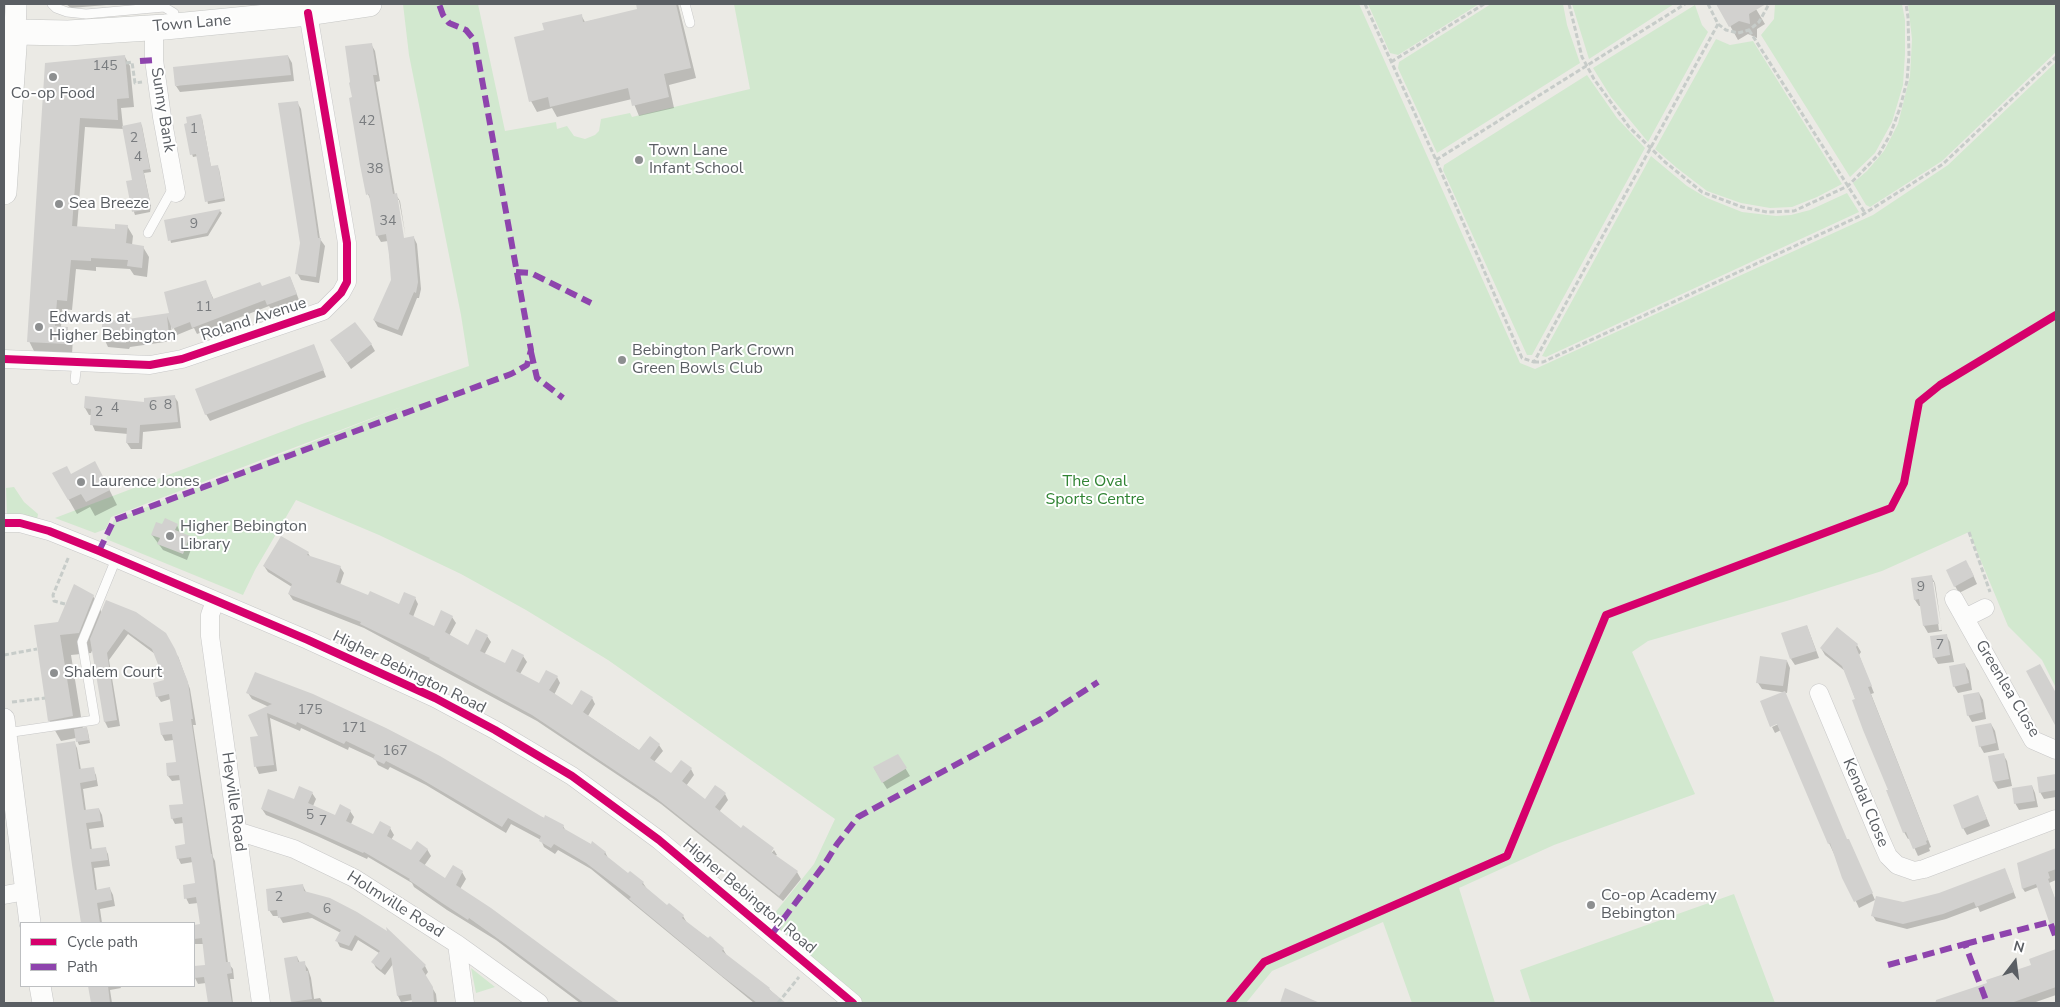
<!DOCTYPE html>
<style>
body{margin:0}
#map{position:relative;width:2060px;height:1007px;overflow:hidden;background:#ebeae5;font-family:"Nunito Sans",sans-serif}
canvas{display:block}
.frame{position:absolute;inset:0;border:5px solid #5a5e63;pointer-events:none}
.legend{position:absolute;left:20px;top:922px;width:175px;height:65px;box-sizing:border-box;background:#fff;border:1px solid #bdbfc1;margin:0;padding:6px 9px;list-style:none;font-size:15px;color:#5a5e63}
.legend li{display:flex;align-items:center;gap:10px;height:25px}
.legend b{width:25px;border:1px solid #bdbfc1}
.north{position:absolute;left:1990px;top:937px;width:50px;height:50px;-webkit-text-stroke:4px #fff;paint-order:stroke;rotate:15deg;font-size:14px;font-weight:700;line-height:20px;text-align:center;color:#5a5e63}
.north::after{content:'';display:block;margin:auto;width:18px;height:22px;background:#5a5e63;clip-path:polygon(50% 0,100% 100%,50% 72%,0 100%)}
</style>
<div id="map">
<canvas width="2060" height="1007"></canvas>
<div class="frame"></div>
<ul class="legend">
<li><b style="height:6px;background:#d6006c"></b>Cycle path</li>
<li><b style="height:6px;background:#8e44ad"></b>Path</li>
</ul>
<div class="north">N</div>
</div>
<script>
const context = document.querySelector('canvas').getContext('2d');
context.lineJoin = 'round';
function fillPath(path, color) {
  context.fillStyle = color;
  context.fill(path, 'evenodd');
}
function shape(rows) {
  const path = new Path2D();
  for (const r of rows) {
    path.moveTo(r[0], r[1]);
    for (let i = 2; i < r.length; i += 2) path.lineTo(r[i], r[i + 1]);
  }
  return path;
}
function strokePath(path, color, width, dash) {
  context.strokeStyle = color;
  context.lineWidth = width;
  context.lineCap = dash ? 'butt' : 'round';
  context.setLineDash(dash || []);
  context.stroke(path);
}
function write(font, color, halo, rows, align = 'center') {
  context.font = font + ' "Nunito Sans",sans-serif';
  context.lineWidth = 4;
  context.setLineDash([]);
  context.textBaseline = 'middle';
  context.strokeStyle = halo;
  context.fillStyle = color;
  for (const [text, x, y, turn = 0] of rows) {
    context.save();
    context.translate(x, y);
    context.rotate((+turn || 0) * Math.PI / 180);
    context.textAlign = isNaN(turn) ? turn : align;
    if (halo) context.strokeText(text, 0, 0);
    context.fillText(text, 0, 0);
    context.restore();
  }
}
fillPath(shape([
 [403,4,478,4,505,131,556,122,557,129,567,126,574,136,585,139,595,135,599,131,601,119,630,113,632,117,750,89,734,4,1359,4,1520,363,1535,369,1873,215,1948,165,2056,62,2056,688,2042,660,2008,626,1969,532,1882,571,1790,600,1648,641,1632,652,1695,794,1554,845,1459,888,1495,1003,1412,1003,1383,922,1272,971,1246,1003,853,1003,772,934,774,914,814,864,835,819,608,660,526,610,461,574,379,535,296,500,255,570,243,595,106,539,114,520,404,406,111,517,106,529,95,533,55,518,302,424,469,366,461,315,409,55],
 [1368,4,1479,4,1398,55,1390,53],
 [1491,4,1563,4,1567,25,1580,63,1437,153,1398,68,1399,62],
 [1572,4,1674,4,1589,59],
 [1775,4,1902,4,1905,20,1905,54,1903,85,1892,122,1875,153,1850,177,1761,35,1774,19],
 [1908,4,2056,4,2056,52,1942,161,1870,207,1866,205,1853,183,1867,171,1884,151,1898,124,1910,76,1912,39],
 [1695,5,1702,25,1708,32,1648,142,1611,97,1593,68],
 [1716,39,1730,45,1753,41,1842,184,1817,197,1792,207,1770,208,1741,203,1707,191,1677,168,1655,149],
 [1587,75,1617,118,1645,148,1532,355,1527,355,1443,170,1444,165],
 [1651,156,1687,186,1707,198,1742,212,1776,216,1791,215,1810,210,1847,193,1859,212,1546,357,1542,356],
 [14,487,24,502,38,514,37,520,7,514,6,488],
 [1734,894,1775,1003,1531,1003,1520,970],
 [471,968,495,987,476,993]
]), '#d2e8cf');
fillPath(shape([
 [66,4,118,4,71,8],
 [637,4,678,4,696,78,669,85,674,108,639,116,632,99,557,117,552,108,537,112,531,101,546,31,581,15,585,22,639,10],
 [1718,4,1753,4,1765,24,1757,29,1757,38,1748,34,1738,40],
 [371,44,375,51,380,81,376,82,395,195,396,195,400,201,406,239,414,238,417,244,421,289,419,298,417,298,402,336,378,327,374,320,392,280,388,241,381,242,377,235,371,201,368,194,354,98],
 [397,200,399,200,407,244,404,244],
 [288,56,292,63,294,81,180,92,176,86],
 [125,57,130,66,134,107,121,108,123,127,141,124,142,126,151,172,144,173,151,206,150,212,135,215,134,212,128,182,133,181,124,129,85,127,77,228,116,231,127,226,133,236,132,245,143,247,149,257,147,277,134,275,130,269,96,267,96,271,76,269,72,310,62,309,61,328,67,328,73,338,72,354,34,351,29,341,46,64],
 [297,102,301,109,320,239,325,246,319,283,301,280,297,273,301,243],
 [202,118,211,167,217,167,219,169,225,201,208,204,198,156,193,157,192,154,188,124],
 [220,211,222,213,208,236,171,243,166,221],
 [290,277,299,300,272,310,269,306,197,334,194,328,177,335,171,322,172,341,130,347,129,349,108,347,102,334,129,323,171,314,205,281,214,300,262,288],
 [332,341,371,344,375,351,351,369],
 [314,346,326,377,210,421,206,414],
 [174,396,178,402,181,428,143,432,142,449,131,449,127,443,128,434,95,431,92,424,92,415,89,415,85,408,86,397,145,403],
 [54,474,103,477,117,505,95,516,90,507,77,514],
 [177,525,180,533,189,537,193,544,187,560,163,550,152,535,163,526],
 [308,553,311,558,340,567,344,573,340,585,369,596,400,605,415,598,418,604,413,617,434,627,452,617,456,623,449,636,469,647,487,636,491,642,484,655,505,665,523,656,527,662,520,674,539,685,557,677,560,683,554,695,572,707,592,698,595,704,588,716,640,751,659,745,663,751,654,762,672,775,691,769,694,775,686,786,705,800,725,794,728,800,719,812,741,830,773,849,768,857,774,850,777,855,775,856,797,872,801,879,783,901,661,804,537,721,364,628,293,600,289,594,292,587,268,572,264,566],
 [1970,568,1977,584,1959,593,1955,586],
 [1931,576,1935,583,1942,631,1928,633,1924,626,1921,606,1919,606,1915,600],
 [1932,582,1934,582,1942,630,1939,630],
 [93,596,102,613,178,656,190,689,196,725,193,725,213,857,215,861,228,963,233,969,234,979,230,979,233,1003,209,1003,206,983,198,984,195,978,194,967,207,966,204,944,194,944,194,926,201,925,198,903,189,904,186,898,196,884,193,862,181,864,178,858,187,845,184,823,175,824,172,818,185,805,181,780,172,781,168,776,178,763,174,740,165,741,162,735,161,724,174,723,171,699,161,702,157,696,166,681,155,654,128,634,109,660,120,726,108,728,105,722,93,648,91,653,71,655,83,729,87,729,88,732,90,743,79,745,76,738,61,741,49,720,59,623],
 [1807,626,1819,658,1795,665,1791,659],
 [1946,635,1950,642,1954,662,1938,664,1934,657],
 [1857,645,1861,652,1859,655,1874,693,1871,694,1931,847,1929,848,1930,851,1918,856,1910,838,1908,839,1904,832,1845,671,1825,655,1821,648],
 [1787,661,1790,668,1787,693,1762,689,1758,683],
 [1965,665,1969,671,1972,690,1958,693,1954,686],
 [1784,692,1847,841,1852,847,1875,900,1859,908,1829,843,1781,730,1775,733,1772,727,1783,722],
 [248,693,563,826,566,831,605,852,609,860,628,875,630,873,643,883,647,889,668,907,683,916,687,923,723,949,727,956,769,989,784,1003,754,1003,591,869,558,850,555,854,544,847,541,840,511,824,506,833,426,785,390,767,388,770,378,765,375,759,349,747,348,750,301,728,300,731,270,718,277,771,259,774,256,767,252,738,260,737,269,707,252,699],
 [1979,693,1983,700,1986,719,1972,722,1968,715],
 [1991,724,1995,731,1999,750,1984,753,1980,746],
 [74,742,77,748,81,770,93,769,96,775,98,786,83,789,86,811,99,809,102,815,104,827,89,829,92,850,105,848,108,854,110,866,94,868,97,891,110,889,113,895,115,906,100,909,102,923,82,923,57,745],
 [2003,754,2007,761,2012,786,1998,789,1994,782,1989,757],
 [898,756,910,776,887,789,874,768],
 [2056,775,2056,797,2044,799,2040,792,2038,778],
 [2032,786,2035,793,2038,807,2019,810,2015,803],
 [312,793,316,799,313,806,336,816,350,811,354,817,351,824,373,836,390,828,394,835,391,840,412,852,427,849,431,856,424,866,446,880,462,872,466,879,460,889,490,909,617,1003,580,1003,496,940,447,910,414,887,412,883,368,857,367,859,317,836,266,815,262,809,295,800],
 [1978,797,1990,826,1967,835,1963,828],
 [2056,850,2056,880,2049,883,2056,902,2056,919,2051,921,2038,887,2025,892,2023,889,2019,864],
 [2007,875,2016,898,1980,912,1978,907,1946,919,1907,929,1876,921,1873,916],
 [303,886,306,892,388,933,388,930,425,966,428,972,425,976,436,994,437,1003,413,1003,413,1000,401,1002,398,996,393,964,385,975,376,968,373,962,379,953,358,940,352,951,340,947,337,941,341,933,312,918,283,923,279,916,273,916,269,910],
 [2054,951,2056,955,2056,995,2033,1003,1932,1003,1988,984,2033,965],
 [297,957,300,963,304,963,308,969,311,978,314,999,320,998,323,1003,292,1003,286,959],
 [90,986,120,986,121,988,110,990,112,1003,92,1003]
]), '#0003');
fillPath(shape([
 [636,4,676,4,691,68,664,74,669,97,632,106,628,88,550,107,548,97,529,102,514,37,544,30,542,23,582,14,583,22,637,9],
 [1716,4,1766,4,1749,14,1750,24,1739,21,1729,27],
 [372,43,377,75,373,75,393,194,397,193,404,238,414,236,418,282,416,293,414,292,398,330,373,320,391,280,389,255,386,234,376,236,369,194,366,195,360,165,349,98,352,97,349,83,350,82,345,46],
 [125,55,129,98,117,99,118,120,80,118,72,226,115,229,115,224,128,225,126,243,144,246,142,268,127,266,128,260,91,258,91,261,71,260,67,301,57,300,55,326,68,327,67,344,27,342,45,63],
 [288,55,291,75,175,86,173,67],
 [298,101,318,238,321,238,316,277,295,274,300,243,278,103],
 [201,114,211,166,218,165,224,198,205,202,196,154,190,155,184,124,187,123,186,117],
 [141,122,150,169,143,170,150,202,149,209,132,212,126,181,132,180,122,126],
 [221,209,207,233,168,241,164,220],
 [290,276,297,294,267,305,265,300,192,328,190,322,172,329,167,316,169,335,126,341,126,343,103,341,104,335,101,334,103,319,128,322,128,319,169,313,164,292,206,280,213,299,260,282,262,286],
 [355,322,372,344,347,363,330,340],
 [314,344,324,370,205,415,195,389],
 [175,395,178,422,140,425,139,443,126,443,127,428,90,425,91,409,84,408,85,396,144,402,144,398],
 [95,461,110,490,86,502,81,494,68,500,52,473,67,466,71,474],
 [165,518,178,524,175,530,190,536,183,554,157,544,160,538,151,535,156,522,162,524],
 [281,536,309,552,307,555,341,566,336,582,368,595,370,591,399,604,404,592,416,597,409,614,434,626,441,610,453,616,445,632,468,645,476,629,488,635,480,651,505,663,512,649,524,655,516,671,539,683,546,670,558,676,549,690,572,705,581,690,593,697,583,712,639,750,650,736,660,744,650,758,671,773,681,760,692,768,682,781,705,799,715,785,721,789,726,793,715,807,741,828,743,825,774,848,771,852,798,871,779,896,656,798,532,715,429,659,430,658,360,624,361,622,288,594,292,584,263,566],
 [1966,560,1974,576,1954,587,1946,570],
 [1932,575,1939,624,1923,626,1919,599,1914,600,1911,578],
 [74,584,94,595,79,633,60,635,73,716,48,721,34,625,58,622],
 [106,600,136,612,166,633,175,649,188,682,193,719,191,719,211,854,212,854,226,962,230,962,232,973,227,974,232,1003,208,1003,204,977,194,978,194,966,205,965,202,938,194,939,194,925,200,924,196,897,184,899,183,885,195,883,191,857,177,859,175,846,185,844,182,817,171,819,169,805,183,804,179,775,167,776,166,763,176,762,172,734,161,735,159,723,173,721,169,694,156,697,153,683,164,680,152,649,124,629,107,653,117,720,104,722,90,639],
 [1807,625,1816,651,1790,659,1781,633],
 [1837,627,1858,644,1856,647,1872,686,1868,687,1928,840,1926,841,1927,844,1913,849,1906,832,1903,833,1886,790,1888,790,1863,730,1852,700,1855,699,1842,666,1820,648],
 [1947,634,1950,655,1933,658,1930,636],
 [1760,656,1787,660,1783,686,1756,683],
 [1965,663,1969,683,1953,687,1949,666],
 [2040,664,2056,693,2056,727,2026,671],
 [255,672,313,694,386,728,440,756,544,818,545,815,564,825,563,828,591,844,592,841,606,852,604,854,628,873,630,871,644,882,642,884,667,905,669,903,684,915,682,918,708,938,710,936,718,943,724,948,722,951,770,988,769,989,786,1003,757,1003,722,976,629,899,631,897,586,863,554,844,551,848,539,841,541,836,508,818,502,827,421,779,386,761,384,764,373,759,375,755,346,741,344,744,297,722,296,725,267,713,274,765,254,767,250,737,258,736,248,715,272,704,246,693],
 [1785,691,1847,839,1849,839,1873,893,1854,902,1842,878,1830,843,1828,844,1777,724,1770,727,1760,701],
 [1979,692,1983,712,1967,716,1963,695],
 [1991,723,1996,743,1979,747,1975,726],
 [87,727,89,740,76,742,74,729],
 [75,741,79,769,94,767,96,780,80,783,84,810,99,808,101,821,86,823,90,849,106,847,108,860,91,862,95,890,110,887,112,900,97,903,100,923,81,923,72,865,56,744],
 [2004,753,2009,779,1993,782,1988,756],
 [898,754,907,768,882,783,873,767],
 [2056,774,2056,790,2039,793,2037,777],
 [2032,785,2035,801,2014,804,2012,788],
 [299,786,313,792,308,803,335,815,340,804,351,810,346,821,373,834,380,821,391,827,387,836,411,850,417,841,428,849,419,861,445,878,453,865,463,871,456,885,491,908,620,1003,584,1003,508,946,469,918,468,920,442,903,409,880,410,879,364,852,363,853,287,819,261,809,268,789,294,799],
 [1978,795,1987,819,1962,829,1953,805],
 [2056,848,2056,869,2048,872,2050,878,2048,879,2056,901,2056,936,2054,936,2036,884,2022,889,2017,863],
 [2005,868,2014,892,1976,907,1974,902,1943,914,1903,924,1871,916,1876,896,1903,902,1939,893],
 [303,884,304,891,330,898,357,912,387,931,386,927,426,965,422,969,433,987,434,1003,412,1003,411,994,397,996,391,957,381,970,371,962,380,951,355,935,349,946,335,941,341,930,308,912,278,918,277,910,268,911,266,889],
 [2056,949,2056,987,2011,1003,1936,1003,1936,1000,1987,983,1986,980,2031,965,2029,959],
 [297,956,298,962,305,961,306,971,308,971,312,999,291,1002,284,958],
 [88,986,108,986,110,1003,91,1003],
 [1285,988,1320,1003,1280,1003]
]), '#d2d1cf');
const service = shape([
 [52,4,56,8,67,12,86,14,164,7,174,13,174,24],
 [685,4,690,23],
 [148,233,173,188],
 [75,380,77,362],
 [6,733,95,720,82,642,116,559]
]);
const minor = shape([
 [154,27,154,60,162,117,176,193],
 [4,359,150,365,182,359,323,311,341,293,347,282,347,243,308,13],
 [4,523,20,523,49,531,99,551,308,640,435,698,495,730,572,776,659,840,853,1003],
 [1954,599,2033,740,2056,750],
 [215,601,210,615,210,636,261,1003],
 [1965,618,1985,608],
 [1819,693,1880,838,1888,856,1897,865,1914,871,1924,869,2056,819],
 [237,831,294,849,354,878,457,944,539,1003],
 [4,895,26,891],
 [457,944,465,1003]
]);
const tertiary = shape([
 [15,32,16,4],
 [4,719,30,923],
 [40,986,43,1003]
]);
const secondary = shape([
 [4,192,15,32,68,33,165,27,308,13,369,4]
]);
strokePath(service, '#c7c7c7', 10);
strokePath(minor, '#c7c7c7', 19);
strokePath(tertiary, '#c7c7c7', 22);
strokePath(secondary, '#c6c7c5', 26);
strokePath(shape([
 [1365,4,1436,160,1522,358,1534,362,1718,24],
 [1569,4,1582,57,1594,79,1629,127,1665,162,1702,192,1742,207,1767,212,1794,211,1848,186,1879,154,1890,135,1900,108,1907,81,1909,55,1908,17,1906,4],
 [1708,4,1718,24,1726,30,1738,33,1749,30,1759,22,1769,4],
 [1749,30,1865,213],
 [1391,62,1484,4],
 [126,63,132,62,135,83,142,82],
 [1436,160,1685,4],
 [1534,362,1543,362,1862,215,1943,164,2056,57],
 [1969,532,1990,592],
 [65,604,54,601,53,595,69,556],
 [4,655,37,649],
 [12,702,45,698],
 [778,1003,799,977],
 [1230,1003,1264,962,1507,856,1606,615,1891,508,1904,483,1919,402,1940,385,2056,315]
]), '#c7ccc9', 3, [5, 2.5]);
strokePath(service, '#fcfcfb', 9);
strokePath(minor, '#fcfcfb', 18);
strokePath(tertiary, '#fcfcfb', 21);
strokePath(secondary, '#fcfcfb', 25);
strokePath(shape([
 [140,61,154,60],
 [516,272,531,273,591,303],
 [531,352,537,378,563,398],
 [99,551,114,520,511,374,527,365,531,350,475,41,466,30,449,23,443,15,439,4],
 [772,934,824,865,837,844,858,817,1041,719,1098,682],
 [1965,944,2050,922,2056,938],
 [1888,965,1965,944,1987,1003]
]), '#8e44ad', 6, [12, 6]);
strokePath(shape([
 [4,359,150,365,182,359,323,311,341,293,347,282,347,243,308,13],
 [4,523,20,523,49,531,99,551,308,640,435,698,495,730,572,776,659,840,853,1003],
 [1230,1003,1264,962,1507,856,1606,615,1891,508,1904,483,1919,402,1940,385,2056,315]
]), '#d6006c', 8);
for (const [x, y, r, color] of [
 [53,77,5,"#8d8f90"],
 [639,160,5,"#8d8f90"],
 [59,204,5,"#8d8f90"],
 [39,327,5,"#8d8f90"],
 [622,360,5,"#8d8f90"],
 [81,482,5,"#8d8f90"],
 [170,536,5,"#8d8f90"],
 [54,673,5,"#8d8f90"],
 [1591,905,5,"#8d8f90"]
]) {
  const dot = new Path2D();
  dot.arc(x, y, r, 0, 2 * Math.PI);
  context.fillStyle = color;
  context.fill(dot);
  strokePath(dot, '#fff', 2);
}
write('14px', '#797c7f', null, [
 ["145",105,67],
 ["42",367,122],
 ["1",194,130],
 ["2",134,139],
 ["4",138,158],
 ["38",375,170],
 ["34",388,222],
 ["9",194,225],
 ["11",204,308],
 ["8",168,406],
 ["6",153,407],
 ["4",115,409],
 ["2",99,413],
 ["9",1921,588],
 ["7",1940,646],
 ["175",310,711],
 ["171",354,729],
 ["167",395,752],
 ["5",310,816],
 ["7",323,822],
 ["2",279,898],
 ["6",327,910]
]);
write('16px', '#5a5e63', '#fff', [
 ["Town Lane",192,24,-5],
 ["Sunny Bank",162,110,81],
 ["Roland Avenue",254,320,-18],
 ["Higher Bebington Road",409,673,26],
 ["Greenlea Close",2007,689,59],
 ["Heyville Road",233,802,82],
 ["Kendal Close",1865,803,67],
 ["Higher Bebington Road",749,897,40],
 ["Holmville Road",395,905,32]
]);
write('16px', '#5a5e63', '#fff', [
 ["Co-op Food",53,94,"center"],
 ["Town Lane",649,151],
 ["Infant School",649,169],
 ["Sea Breeze",69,204],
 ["Edwards at",49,318],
 ["Higher Bebington",49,336],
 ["Bebington Park Crown",632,351],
 ["Green Bowls Club",632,369],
 ["Laurence Jones",91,482],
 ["Higher Bebington",180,527],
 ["Library",180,545],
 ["Shalem Court",64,673],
 ["Co-op Academy",1601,896],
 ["Bebington",1601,914]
], 'left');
write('16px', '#318434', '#fff', [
 ["The Oval",1095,482],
 ["Sports Centre",1095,500]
]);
</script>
